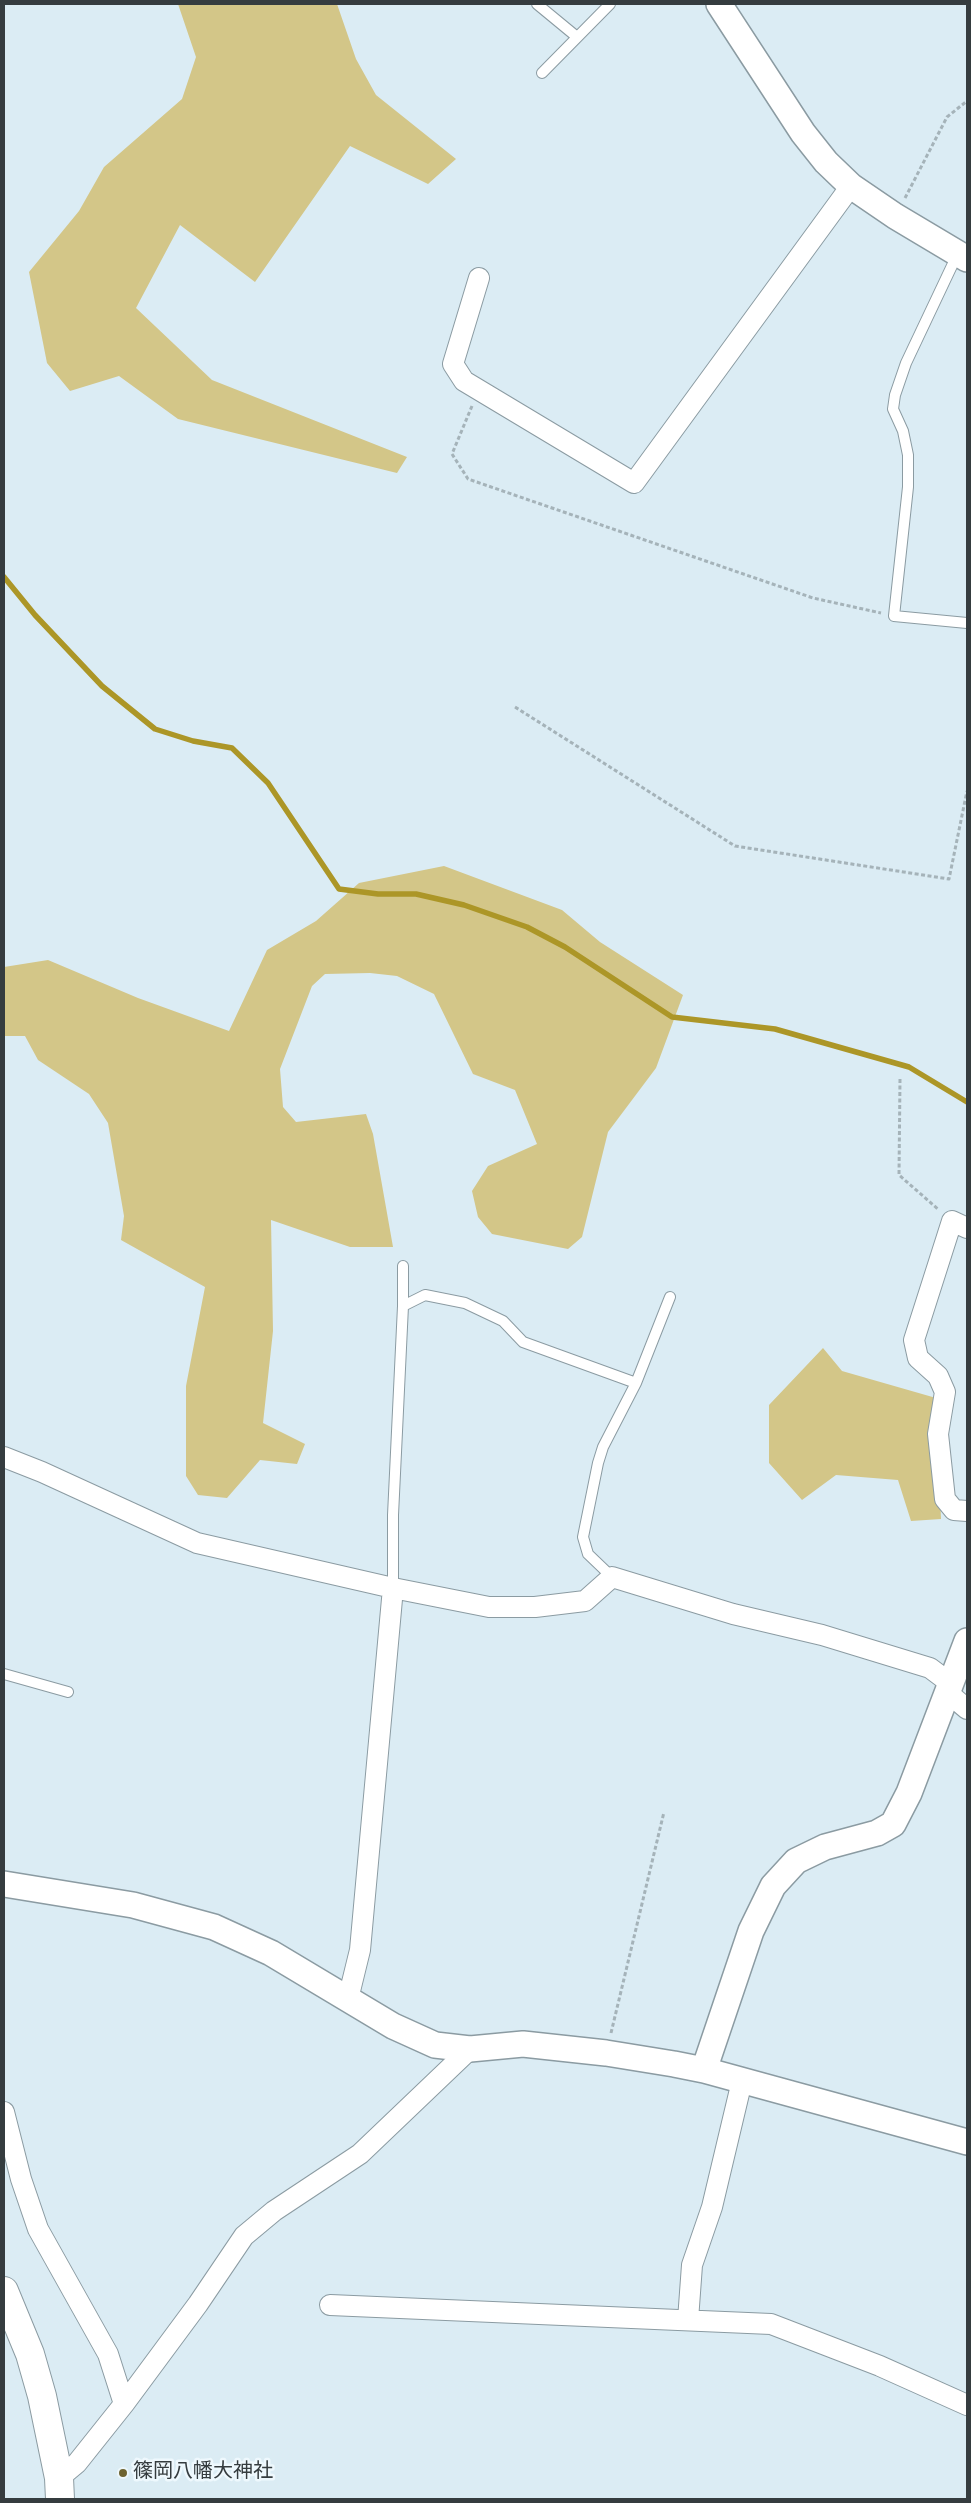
<!DOCTYPE html>
<meta charset="utf-8">
<style>
body{margin:0}
#map{position:relative;width:971px;height:2503px;overflow:hidden;background:#dbecf4;font-family:Spectral,serif}
canvas{display:block}
.frame{position:absolute;inset:0;border:5px solid #353c3f;pointer-events:none}
</style>
<div id="map">
<canvas width="971" height="2503"></canvas>
<div class="frame"></div>
</div>
<script>
const context = document.querySelector('canvas').getContext('2d');
context.lineJoin = 'round';
function fillPath(path, color) {
  context.fillStyle = color;
  context.fill(path, 'evenodd');
}
function shape(rows) {
  const path = new Path2D();
  for (const r of rows) {
    path.moveTo(r[0], r[1]);
    for (let i = 2; i < r.length; i += 2) path.lineTo(r[i], r[i + 1]);
  }
  return path;
}
function strokePath(path, color, width, dash) {
  context.strokeStyle = color;
  context.lineWidth = width;
  context.lineCap = dash ? 'butt' : 'round';
  context.setLineDash(dash || []);
  context.stroke(path);
}
function write(font, color, halo, rows, align = 'center') {
  context.font = font + ' Spectral,"Noto Sans JP",serif';
  context.lineWidth = 5;
  context.setLineDash([]);
  context.textBaseline = 'middle';
  context.strokeStyle = halo;
  context.fillStyle = color;
  for (const [text, x, y, turn = 0] of rows) {
    context.save();
    context.translate(x, y);
    context.rotate((+turn || 0) * Math.PI / 180);
    context.textAlign = isNaN(turn) ? turn : align;
    if (halo) context.strokeText(text, 0, 0);
    context.fillText(text, 0, 0);
    context.restore();
  }
}
fillPath(shape([
 [178,4,337,4,356,59,376,95,456,159,428,184,350,146,255,282,180,225,136,308,212,380,407,457,397,473,178,419,119,376,70,391,47,363,29,272,79,211,104,167,182,99,196,57],
 [444,866,562,910,600,942,683,995,656,1068,608,1132,582,1237,568,1249,492,1234,478,1217,472,1191,488,1166,537,1144,515,1090,473,1074,434,994,397,976,370,973,325,974,312,986,280,1069,283,1107,296,1122,366,1114,373,1134,393,1247,350,1247,271,1220,273,1331,263,1423,305,1444,297,1464,260,1460,227,1498,198,1495,186,1476,186,1386,205,1287,121,1240,124,1216,108,1123,89,1094,38,1060,25,1036,4,1036,4,967,48,960,138,998,229,1031,267,950,316,921,359,883],
 [823,1348,842,1371,936,1398,941,1519,911,1521,898,1480,836,1475,802,1500,769,1463,769,1405]
]), '#d3c688');
strokePath(shape([
 [4,577,35,615,102,686,155,729,193,741,232,748,268,783,339,889,378,894,416,894,464,905,527,927,565,947,672,1017,775,1029,909,1067,967,1102]
]), '#ac9627', 5.5);
const service = shape([
 [537,4,577,37],
 [542,73,610,4],
 [958,253,906,363,895,395,893,409,903,431,908,455,908,487,894,616,967,623],
 [403,1266,403,1306],
 [612,1577,588,1554,583,1537,598,1463,603,1447,636,1383,670,1297],
 [393,1588,393,1515,403,1306,425,1295,465,1303,503,1321,523,1342,636,1383],
 [4,1674,68,1692]
]);
const minor = shape([
 [479,278,453,364,464,381,634,483,851,186],
 [967,1228,952,1221,914,1340,918,1358,938,1376,945,1392,938,1434,945,1499,954,1510,967,1511],
 [4,1457,42,1472,197,1543,393,1588,489,1607,535,1607,585,1601,612,1577,733,1614,822,1635,930,1668,950,1683],
 [947,1692,967,1709],
 [348,1999,360,1950,393,1588],
 [4,2112,21,2179,38,2229,108,2354,124,2404],
 [330,2305,771,2324,880,2366,967,2405],
 [688,2320,692,2265,712,2207,742,2081],
 [59,2478,77,2463,124,2404,198,2304,244,2236,274,2211,360,2154,470,2049]
]);
const tertiary = shape([
 [719,4,803,133,826,162,851,186,895,216,967,259],
 [4,1884,133,1905,214,1927,271,1953,393,2026,435,2045,470,2049,523,2044,606,2053,674,2064,704,2070,967,2142],
 [704,2070,751,1931,773,1886,796,1861,825,1847,877,1833,893,1824,909,1793,967,1641]
]);
const secondary = shape([
 [4,2291,30,2354,42,2396,59,2478,60,2499]
]);
strokePath(service, '#8b9ba2', 12);
strokePath(minor, '#8b9ba2', 22);
strokePath(tertiary, '#8b9ba2', 28);
strokePath(secondary, '#8b9ba2', 30);
strokePath(shape([
 [905,198,947,117,967,101],
 [472,406,452,454,468,479,813,598,881,613],
 [515,707,735,846,949,879,967,791],
 [900,1079,899,1175,939,1210],
 [611,2033,664,1812]
]), '#a5b3b9', 3, [4, 2.5]);
strokePath(service, '#fff', 10);
strokePath(minor, '#fff', 20);
strokePath(tertiary, '#fff', 25);
strokePath(secondary, '#fff', 28);
for (const [x, y, r, color] of [
 [123,2473,5,"#6e6330"]
]) {
  const dot = new Path2D();
  dot.arc(x, y, r, 0, 2 * Math.PI);
  context.fillStyle = color;
  context.fill(dot);
  strokePath(dot, '#eef8fd', 2);
}
write('20px', '#353c3f', '#eef8fd', [
 ["篠岡八幡大神社",133,2473]
], 'left');
</script>
